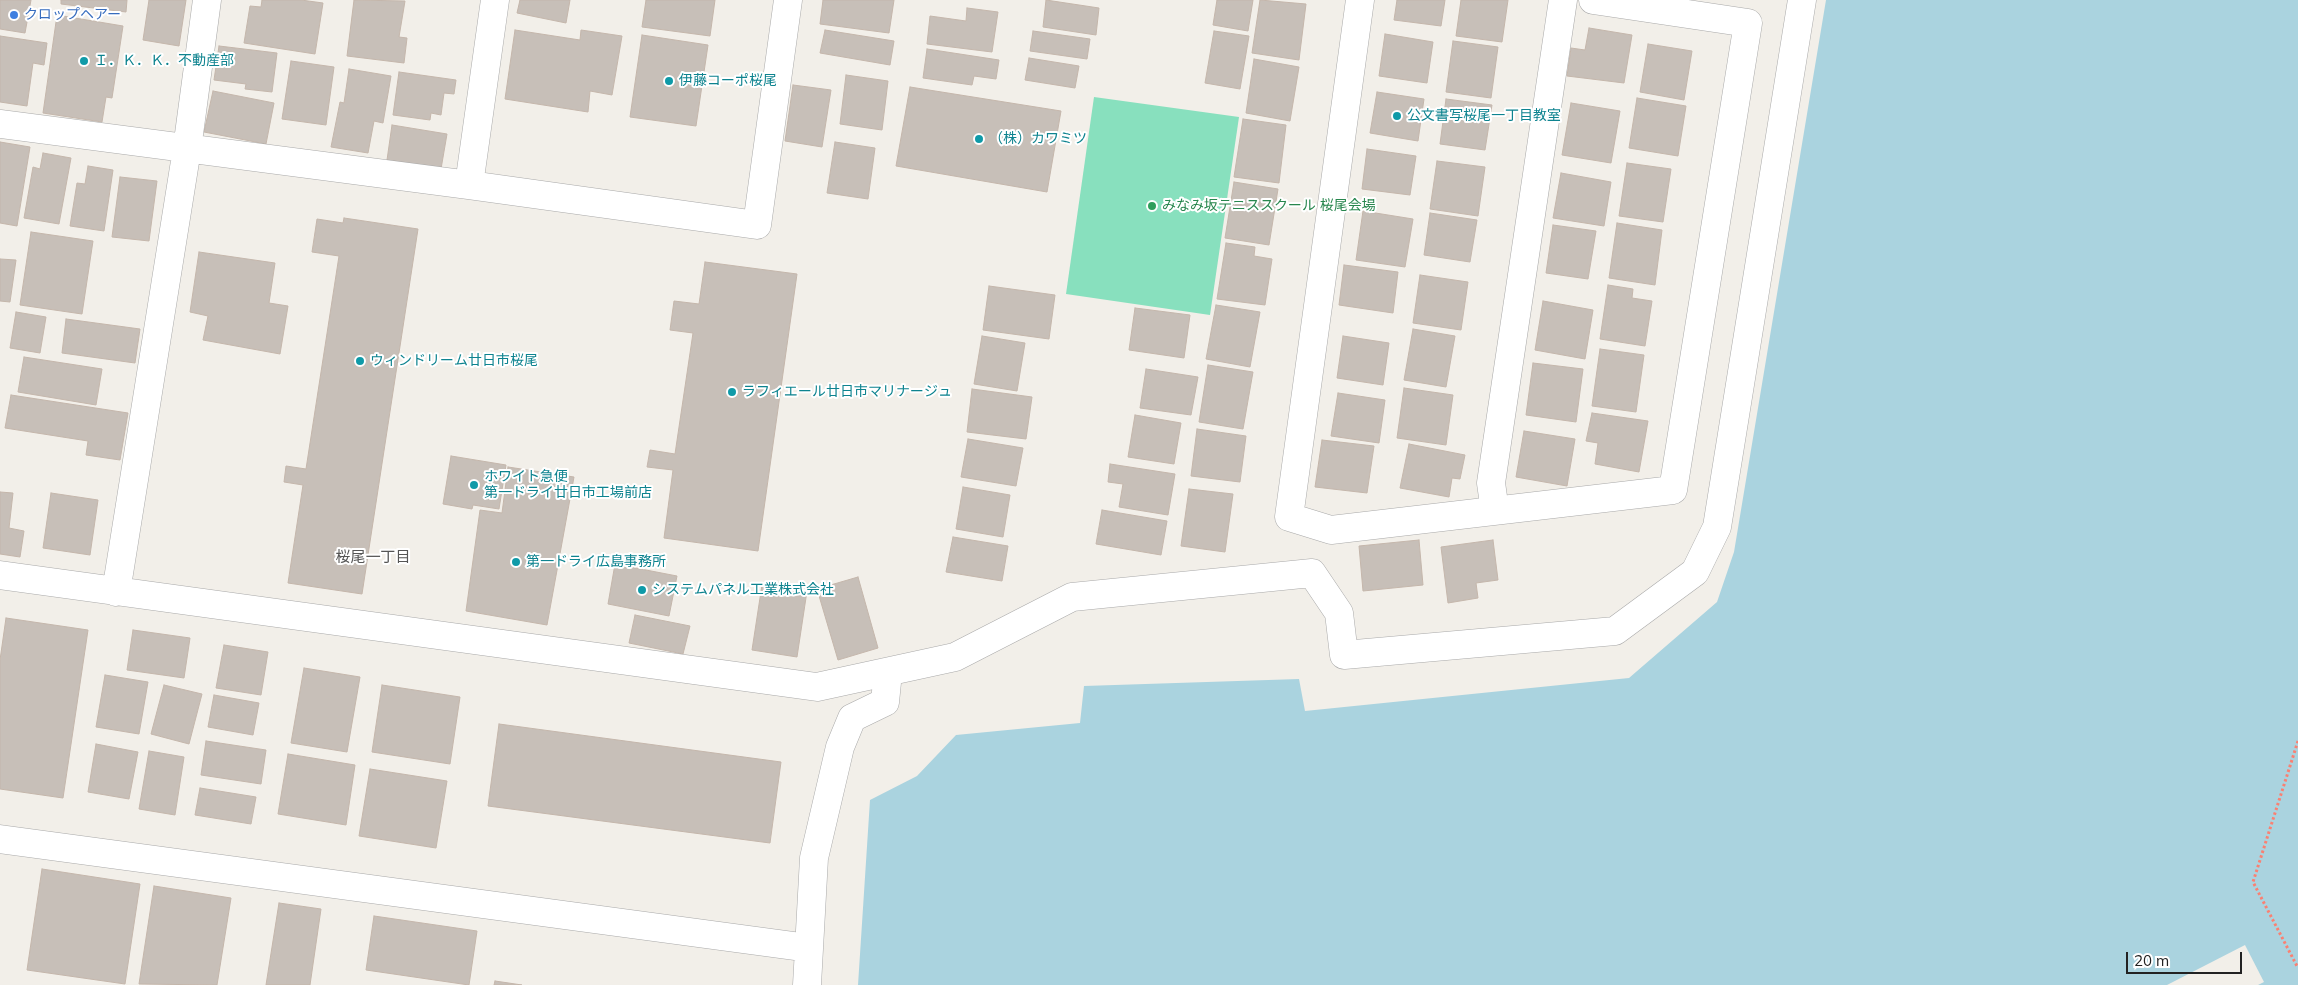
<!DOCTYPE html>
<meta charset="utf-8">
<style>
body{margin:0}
#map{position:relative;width:2298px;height:985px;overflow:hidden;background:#f2efe9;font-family:Mulish,sans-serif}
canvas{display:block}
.scale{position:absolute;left:2126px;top:952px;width:116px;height:22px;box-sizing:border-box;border:2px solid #222;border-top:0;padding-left:6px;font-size:15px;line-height:18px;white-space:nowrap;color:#222;-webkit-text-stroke:4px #fff;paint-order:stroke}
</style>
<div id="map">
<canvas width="2298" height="985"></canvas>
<div class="scale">20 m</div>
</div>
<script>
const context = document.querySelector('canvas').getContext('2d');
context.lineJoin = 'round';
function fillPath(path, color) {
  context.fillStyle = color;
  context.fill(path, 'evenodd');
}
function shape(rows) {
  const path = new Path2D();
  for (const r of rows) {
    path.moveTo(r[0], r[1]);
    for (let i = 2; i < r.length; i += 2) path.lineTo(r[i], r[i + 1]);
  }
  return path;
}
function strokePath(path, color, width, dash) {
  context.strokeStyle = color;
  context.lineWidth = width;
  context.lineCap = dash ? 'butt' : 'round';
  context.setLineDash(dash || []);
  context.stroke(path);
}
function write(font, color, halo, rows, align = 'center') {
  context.font = font + ' Mulish,"Noto Sans JP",sans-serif';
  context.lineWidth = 4;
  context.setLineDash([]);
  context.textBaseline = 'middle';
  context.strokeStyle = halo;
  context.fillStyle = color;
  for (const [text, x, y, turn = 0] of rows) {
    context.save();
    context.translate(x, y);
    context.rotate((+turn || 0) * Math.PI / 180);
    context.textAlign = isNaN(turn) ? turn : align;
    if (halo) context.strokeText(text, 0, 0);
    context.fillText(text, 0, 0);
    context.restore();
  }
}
fillPath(shape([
 [1094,97,1239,117,1210,315,1066,294]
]), '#88e0be');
fillPath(shape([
 [1826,0,2298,0,2298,985,858,985,870,800,917,776,956,735,1080,723,1084,686,1299,679,1305,711,1629,678,1717,602,1734,552]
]), '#aad3df');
fillPath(shape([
 [2245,945,2264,982,2258,985,2167,985]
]), '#f2efe9');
const building = shape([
 [0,0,31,0,25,33,0,29,0,0],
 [61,0,127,0,126,12,61,4,61,0],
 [149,0,186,0,179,46,143,40,149,0],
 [262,0,301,0,323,3,315,54,244,43,250,6,261,7,262,0],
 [354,0,405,1,399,37,407,38,404,63,347,56,354,0],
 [520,0,570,0,566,23,517,13,520,0],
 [646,0,715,0,710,36,642,27,646,0],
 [823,0,894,0,889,33,820,24,823,0],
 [1046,0,1099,8,1096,35,1043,27,1046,0],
 [1217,0,1253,0,1248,31,1213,25,1217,0],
 [1260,0,1306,4,1299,60,1252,53,1260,0],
 [1397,0,1445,0,1441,26,1394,20,1397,0],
 [1461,0,1508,0,1502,42,1456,36,1461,0],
 [967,8,998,12,992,52,927,44,930,16,966,21,967,8],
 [57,15,123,26,112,98,106,97,102,122,43,113,57,15],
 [1589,28,1632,35,1624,83,1567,76,1571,48,1585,50,1589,28],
 [515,30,580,40,581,30,622,36,612,95,590,91,588,112,505,99,515,30],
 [825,30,894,41,890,65,820,53,825,30],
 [1033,31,1090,39,1087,59,1030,51,1033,31],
 [1214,31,1249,36,1240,89,1205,83,1214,31],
 [1385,34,1433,42,1427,83,1379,76,1385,34],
 [642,35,708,45,696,126,630,117,642,35],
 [0,36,47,43,44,65,33,63,27,106,0,102,0,36],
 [1453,41,1498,47,1491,98,1446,92,1453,41],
 [1648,44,1692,51,1684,100,1640,92,1648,44],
 [219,46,277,53,272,92,245,89,246,84,214,80,219,46],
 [927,49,999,60,996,79,974,76,972,85,923,78,927,49],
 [1029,58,1079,66,1075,88,1025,80,1029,58],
 [1254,59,1299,67,1290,121,1246,113,1254,59],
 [291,61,334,67,326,125,282,119,291,61],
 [349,69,391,76,383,123,374,121,368,153,331,147,340,102,344,103,349,69],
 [399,72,456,80,454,94,444,93,441,115,431,113,430,120,393,115,399,72],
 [846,75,888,81,882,130,840,124,846,75],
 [793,85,831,90,822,147,785,141,793,85],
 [910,87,1061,111,1047,192,896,166,910,87],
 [213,91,274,103,266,144,204,132,213,91],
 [1377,92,1424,99,1418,141,1370,133,1377,92],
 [1637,98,1686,106,1678,156,1629,148,1637,98],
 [1446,99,1492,105,1485,150,1440,144,1446,99],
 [1571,103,1620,111,1611,163,1562,155,1571,103],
 [1243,119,1286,125,1279,183,1234,177,1243,119],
 [392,125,447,134,441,169,387,160,392,125],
 [0,142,30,147,17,226,0,223,0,142],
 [835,142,875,148,868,199,827,193,835,142],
 [1367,149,1416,156,1410,195,1362,189,1367,149],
 [43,153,71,158,59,224,24,218,33,167,40,169,43,153],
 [1437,161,1485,167,1478,216,1430,209,1437,161],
 [1627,163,1671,169,1663,222,1619,216,1627,163],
 [88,166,113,170,104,231,70,226,77,183,85,184,88,166],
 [1561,173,1611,182,1604,226,1553,218,1561,173],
 [120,177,157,181,149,241,112,237,120,177],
 [1234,182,1278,189,1269,245,1225,238,1234,182],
 [1363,211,1413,219,1405,267,1356,260,1363,211],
 [1430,213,1477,220,1470,262,1424,255,1430,213],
 [344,218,418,229,362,594,288,583,303,485,284,482,286,466,306,469,339,256,312,252,317,219,343,223,344,218],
 [1617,223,1662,230,1655,285,1609,278,1617,223],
 [1553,225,1596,231,1588,279,1546,273,1553,225],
 [31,232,93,241,82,314,20,305,31,232],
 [1226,243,1255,247,1254,256,1272,259,1265,305,1217,299,1226,243],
 [199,252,275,263,269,303,288,306,280,354,203,340,208,316,190,312,199,252],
 [0,259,16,260,10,302,0,301,0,259],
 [705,262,797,274,758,551,664,538,673,470,647,467,650,450,675,454,693,333,670,330,674,301,699,304,705,262],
 [1344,265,1398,272,1393,313,1339,305,1344,265],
 [1420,275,1468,282,1461,330,1413,323,1420,275],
 [1608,285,1633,289,1632,298,1652,301,1645,346,1600,339,1608,285],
 [989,286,1055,295,1049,339,983,330,989,286],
 [1543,301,1593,310,1585,359,1535,350,1543,301],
 [1216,305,1260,312,1250,367,1206,359,1216,305],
 [1135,308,1190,315,1184,358,1129,350,1135,308],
 [16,312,46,317,40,353,10,348,16,312],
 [66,319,140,329,135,363,62,353,66,319],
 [1413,329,1455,336,1446,387,1404,380,1413,329],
 [982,336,1025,343,1017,391,974,384,982,336],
 [1343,336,1389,343,1383,385,1337,378,1343,336],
 [1600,349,1644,355,1636,412,1592,406,1600,349],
 [24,357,102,369,96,405,18,392,24,357],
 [1533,363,1583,369,1576,422,1526,415,1533,363],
 [1208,365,1253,372,1243,429,1199,422,1208,365],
 [1146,369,1198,377,1191,415,1140,408,1146,369],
 [1404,388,1453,395,1446,445,1397,438,1404,388],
 [972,389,1032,397,1026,439,967,432,972,389],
 [1338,393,1385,400,1379,443,1331,436,1338,393],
 [11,395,128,413,120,460,86,455,88,441,5,428,11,395],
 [1592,413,1648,421,1639,472,1595,464,1598,443,1586,441,1592,413],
 [1135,415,1181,423,1174,464,1128,457,1135,415],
 [1197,429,1246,436,1240,482,1191,476,1197,429],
 [1524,431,1575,439,1567,486,1516,477,1524,431],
 [968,439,1023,448,1016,486,961,477,968,439],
 [1322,440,1374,446,1367,493,1315,487,1322,440],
 [1409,444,1465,455,1460,479,1452,478,1449,497,1400,488,1409,444],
 [451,456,506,465,499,509,473,505,472,509,443,504,451,456],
 [1110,464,1175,474,1168,515,1119,507,1123,484,1108,482,1110,464],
 [508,467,574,477,547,625,466,611,480,510,502,513,508,467],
 [963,487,1010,495,1003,537,956,529,963,487],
 [1189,489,1233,494,1225,552,1181,546,1189,489],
 [0,492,13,493,9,528,24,531,20,557,0,554,0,492],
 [51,493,98,500,90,555,43,548,51,493],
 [1102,510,1167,521,1161,555,1096,544,1102,510],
 [953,537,1008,546,1002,581,946,572,953,537],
 [1419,540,1423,585,1363,591,1359,546,1419,540],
 [1493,540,1498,580,1476,583,1478,598,1448,603,1441,547,1493,540],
 [615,564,677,576,669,616,608,604,615,564],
 [858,577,878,648,838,660,817,589,858,577],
 [762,585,807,591,797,657,752,650,762,585],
 [635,615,690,626,683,654,629,643,635,615],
 [6,618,88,630,63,798,0,789,0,660,6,618],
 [133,630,190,638,184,678,127,670,133,630],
 [224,645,268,652,261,695,216,688,224,645],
 [304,668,360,677,347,752,291,743,304,668],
 [105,675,148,682,139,734,96,727,105,675],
 [164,685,202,694,189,744,151,734,164,685],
 [382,685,460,697,450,764,372,752,382,685],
 [214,695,259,703,253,735,208,727,214,695],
 [499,724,781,762,770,843,488,806,499,724],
 [206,741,266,750,261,784,201,775,206,741],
 [96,744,138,752,129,799,88,792,96,744],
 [149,751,184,757,175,815,139,809,149,751],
 [288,754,355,765,346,825,278,814,288,754],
 [370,769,447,781,436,848,359,836,370,769],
 [200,788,256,797,251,824,195,815,200,788],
 [42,869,140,884,125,984,27,970,42,869],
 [154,886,231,898,217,985,139,984,154,886],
 [279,903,321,909,310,985,266,985,279,903],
 [374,916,477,931,469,985,366,970,374,916],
 [495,981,522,985,494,985,495,981]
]);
fillPath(building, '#c7bfb8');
strokePath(building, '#c4b6ab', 1);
const minor = shape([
 [1360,0,1289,517,1331,530,1673,490,1748,23,1593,0],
 [0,124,469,185,757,225,788,0],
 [469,185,495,0],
 [1495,511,1491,483,1563,0],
 [0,575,817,687,955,657,1072,597,1312,573,1339,613,1344,655,1615,631,1695,572,1717,527,1802,0],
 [116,592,187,149,207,0],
 [0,839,809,948],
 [807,985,814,858,840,747,852,718,885,702,888,672]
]);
strokePath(minor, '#a9a9a9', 29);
strokePath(shape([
 [2298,741,2253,882,2298,968]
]), '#fa8072', 3, [2.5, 2.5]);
strokePath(minor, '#fff', 28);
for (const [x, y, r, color] of [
 [14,15,5,"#3f7fe0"],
 [84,61,5,"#0f9aa8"],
 [669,81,5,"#0f9aa8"],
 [1397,116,5,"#0f9aa8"],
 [979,139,5,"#0f9aa8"],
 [1152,206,5,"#2e9e5b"],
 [360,361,5,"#0f9aa8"],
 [732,392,5,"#0f9aa8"],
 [474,485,5,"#0f9aa8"],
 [516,562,5,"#0f9aa8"],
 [642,590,5,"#0f9aa8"]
]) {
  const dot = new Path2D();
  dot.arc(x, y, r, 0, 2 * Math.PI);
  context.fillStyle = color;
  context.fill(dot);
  strokePath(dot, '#fff', 2);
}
write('14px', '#366cbe', '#fff', [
 ["クロップヘアー",24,15]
], 'left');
write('14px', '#0d838f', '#fff', [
 ["Ｉ．Ｋ．Ｋ．不動産部",94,61],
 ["伊藤コーポ桜尾",679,81],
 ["公文書写桜尾一丁目教室",1407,116],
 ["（株）カワミツ",989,139],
 ["ウィンドリーム廿日市桜尾",370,361],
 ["ラフィエール廿日市マリナージュ",742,392],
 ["ホワイト急便",484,477],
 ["第一ドライ廿日市工場前店",484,493],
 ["第一ドライ広島事務所",526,562],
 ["システムパネル工業株式会社",652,590]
], 'left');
write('14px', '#27864d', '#fff', [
 ["みなみ坂テニススクール 桜尾会場",1162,206]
], 'left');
write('15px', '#555', '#fff', [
 ["桜尾一丁目",373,557]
]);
</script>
